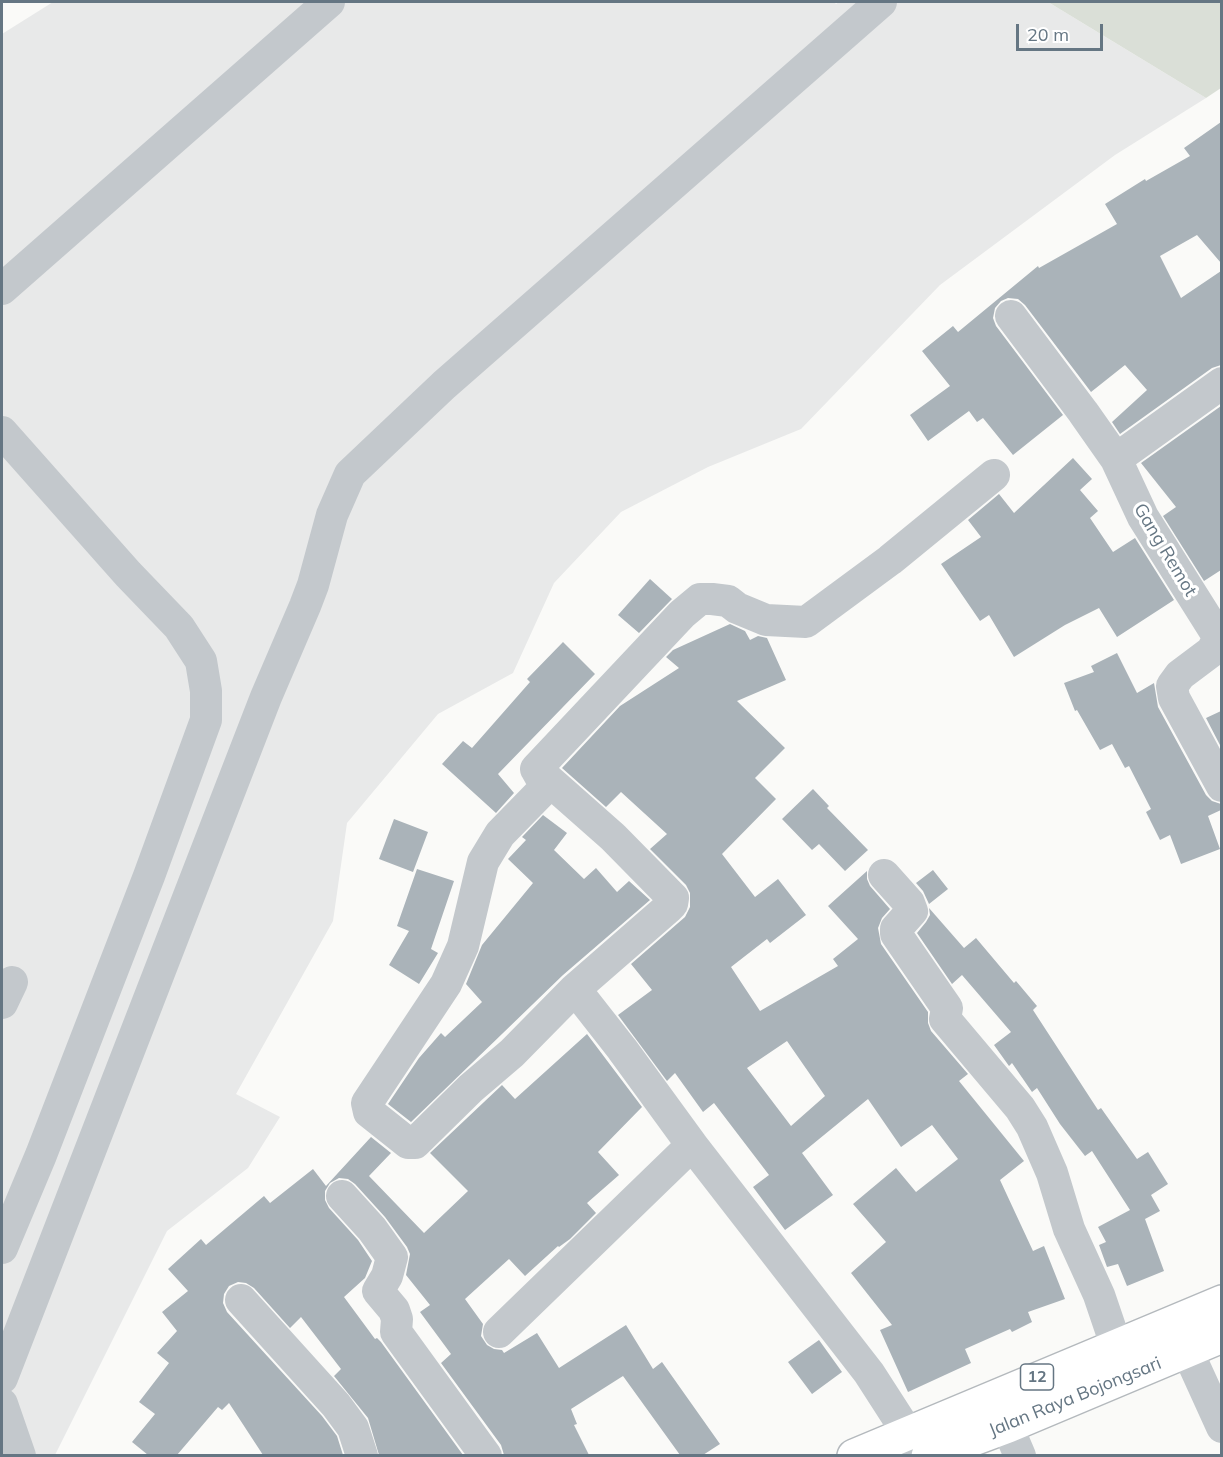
<!DOCTYPE html>
<style>
body{margin:0}
#map{position:relative;width:1223px;height:1457px;overflow:hidden;background:#fafaf8;font-family:Mulish,sans-serif}
canvas{display:block}
.frame{position:absolute;inset:0;border:3px solid #657683;pointer-events:none}
.scale{position:absolute;left:1016px;top:24px;width:87px;height:27px;box-sizing:border-box;border:3px solid #657683;border-top:0;padding-left:8px;font-size:18px;line-height:21px;white-space:nowrap;color:#657683;-webkit-text-stroke:4px #fff;paint-order:stroke}
</style>
<div id="map">
<canvas width="1223" height="1457"></canvas>
<div class="frame"></div>
<div class="scale">20 m</div>
</div>
<script>
const context = document.querySelector('canvas').getContext('2d');
context.lineJoin = 'round';
function fillPath(path, color) {
  context.fillStyle = color;
  context.fill(path, 'evenodd');
}
function shape(rows) {
  const path = new Path2D();
  for (const r of rows) {
    path.moveTo(r[0], r[1]);
    for (let i = 2; i < r.length; i += 2) path.lineTo(r[i], r[i + 1]);
  }
  return path;
}
function strokePath(path, color, width, dash) {
  context.strokeStyle = color;
  context.lineWidth = width;
  context.lineCap = dash ? 'butt' : 'round';
  context.setLineDash(dash || []);
  context.stroke(path);
}
function write(font, color, halo, rows, align = 'center') {
  context.font = font + ' Mulish,sans-serif';
  context.lineWidth = 6;
  context.setLineDash([]);
  context.textBaseline = 'middle';
  context.strokeStyle = halo;
  context.fillStyle = color;
  for (const [text, x, y, turn = 0] of rows) {
    context.save();
    context.translate(x, y);
    context.rotate((+turn || 0) * Math.PI / 180);
    context.textAlign = isNaN(turn) ? turn : align;
    if (halo) context.strokeText(text, 0, 0);
    context.fillText(text, 0, 0);
    context.restore();
  }
}
fillPath(shape([
 [53,2,834,2,836,4,839,2,1048,2,1206,98,1115,155,940,285,801,429,708,467,621,512,554,583,513,673,438,714,347,823,333,921,236,1094,280,1117,248,1168,167,1231,55,1455,2,1456,2,34]
]), '#e8e9e9');
fillPath(shape([
 [1048,2,1221,2,1221,88,1206,98]
]), '#dadfd7');
fillPath(shape([
 [1221,122,1221,263,1197,235,1160,256,1181,298,1221,271,1221,365,1212,368,1120,434,1112,422,1147,390,1125,365,1091,392,1025,305,1018,299,1008,298,1001,301,995,308,993,318,996,326,1063,415,1013,455,983,418,977,422,969,411,928,441,910,415,950,386,922,351,953,326,958,332,1038,266,1039,268,1117,224,1105,204,1145,179,1146,181,1190,156,1184,148],
 [1221,406,1221,570,1204,581,1163,516,1176,507,1141,463],
 [1073,458,1092,479,1080,490,1098,511,1090,518,1113,552,1135,538,1174,600,1117,637,1099,608,1065,625,1014,657,989,615,980,621,941,564,981,537,968,520,999,494,1014,513],
 [650,579,672,599,639,633,618,615],
 [730,624,745,631,750,640,758,636,767,638,786,680,737,701,785,748,755,778,776,799,722,854,755,897,778,879,806,915,770,943,767,939,731,967,760,1011,838,966,833,959,858,939,828,906,867,871,867,879,870,886,890,909,882,918,878,928,881,944,928,1012,928,1023,931,1031,968,1074,959,1081,1024,1161,1000,1180,1033,1251,1044,1246,1065,1299,1028,1312,1032,1322,1012,1332,1010,1329,965,1349,971,1363,908,1392,880,1330,892,1325,851,1273,886,1242,853,1204,896,1168,916,1192,958,1159,932,1125,901,1147,868,1099,802,1153,833,1195,785,1230,753,1187,769,1175,714,1103,703,1112,675,1073,667,1081,618,1015,652,990,631,964,685,917,690,907,690,893,686,885,650,849,667,834,621,792,606,807,562,768,620,706,679,668,666,657,673,650],
 [787,1041,825,1096,791,1126,747,1068],
 [563,642,595,674,498,774,514,793,496,813,442,764,463,741,472,748,530,682,527,679],
 [1117,653,1137,693,1154,683,1158,707,1206,795,1212,801,1221,804,1221,810,1208,816,1220,849,1181,864,1170,835,1160,840,1146,812,1151,809,1129,766,1125,768,1112,744,1100,750,1077,710,1075,711,1064,683,1094,672,1091,666],
 [1221,711,1221,747,1206,718],
 [813,789,829,806,827,808,868,850,845,871,819,844,812,850,782,819],
 [543,815,567,833,554,850,584,879,596,868,617,892,629,881,650,900,563,975,411,1122,388,1104,419,1058,441,1033,445,1037,482,1002,466,984,482,945,533,883,508,859,526,840,522,837],
 [394,819,428,832,413,872,379,859],
 [417,869,454,881,431,949,438,953,419,984,389,965,409,931,397,926],
 [933,870,948,889,929,904,923,891,916,883],
 [929,908,964,948,976,938,1014,983,1016,981,1037,1006,1033,1010,1098,1110,1101,1108,1137,1159,1148,1152,1168,1184,1151,1195,1160,1211,1145,1219,1164,1271,1127,1286,1118,1264,1107,1267,1099,1245,1106,1242,1098,1227,1130,1210,1092,1151,1085,1156,1060,1124,1037,1088,1032,1092,1012,1063,1009,1066,994,1045,1011,1032,962,975,952,984,917,933,926,922,930,915],
 [587,1034,642,1107,598,1152,619,1175,587,1203,596,1213,570,1239,559,1247,558,1246,525,1276,509,1259,465,1299,483,1324,481,1336,487,1345,494,1349,502,1350,504,1353,537,1333,559,1368,626,1325,653,1369,662,1362,720,1444,703,1455,680,1455,623,1376,571,1409,577,1424,574,1425,589,1455,504,1455,501,1445,441,1363,451,1354,420,1312,430,1305,406,1275,410,1254,407,1247,385,1217,355,1184,348,1179,339,1178,330,1183,325,1191,325,1200,329,1208,358,1240,372,1261,365,1278,344,1297,375,1339,377,1338,381,1342,463,1455,379,1455,368,1418,334,1376,341,1369,301,1317,290,1328,254,1288,246,1283,238,1282,229,1286,224,1294,223,1303,227,1312,322,1416,337,1436,343,1455,263,1455,229,1403,222,1410,218,1407,177,1455,148,1455,132,1442,155,1414,139,1402,169,1363,157,1353,177,1331,162,1312,188,1291,168,1269,201,1239,206,1245,264,1196,270,1203,313,1169,326,1186,371,1137,391,1153,369,1176,424,1233,468,1191,430,1153,502,1085,515,1099],
 [819,1340,842,1372,812,1394,788,1362]
]), '#aab3b9');
const highway = shape([
 [854,1456,1222,1302],
 [928,1456,1008,1426,1222,1336]
]);
strokePath(highway, '#b4b9bd', 36);
strokePath(shape([
 [2,289,329,2],
 [1011,316,1083,412,1116,459,1143,517,1216,633,1217,641,1212,651,1180,675,1172,686,1174,698,1222,786],
 [2,432,128,574,179,627,201,661,206,691,206,720,149,876,41,1155,2,1248],
 [1116,459,1222,383],
 [536,769,613,837,673,898,672,904,668,908,575,989],
 [884,875,909,903,912,911,896,929,896,934,947,1008,945,1019,1020,1108,1032,1127,1052,1173,1069,1229,1099,1295,1116,1345],
 [2,1003,12,982],
 [342,1196,372,1229,392,1257,387,1276,378,1291,394,1310,397,1319,396,1332,486,1456],
 [241,1300,336,1405,353,1428,362,1456],
 [499,1332,692,1145],
 [1187,1350,1222,1427],
 [2,1378,266,697,305,606,313,585,332,515,350,474,444,385,881,2],
 [997,1402,1020,1456],
 [2,1404,20,1456],
 [920,1456,907,1432,869,1373,692,1145,622,1049,575,989,512,1053,471,1088,415,1143,408,1143,369,1112,367,1103,446,984,463,946,483,862,500,834,542,791,545,785,536,769,682,614,700,599,712,599,728,601,737,608,766,620,806,622,890,560,994,475]
]), '#c3c8cc', 32);
strokePath(highway, '#fff', 33);
for (const [x, y, w] of [
 [1037,1377,33]
]) {
  const box = new Path2D();
  box.roundRect(x - w / 2, y - 13, w, 26, 4.5);
  context.fillStyle = '#fff';
  context.fill(box);
  strokePath(box, '#657683', 1.5);
}
write('bold 16px', '#657683', null, [
 ["12",1037,1377]
]);
write('18px', '#657683', '#fff', [
 ["Gang Remot",1165,550,59],
 ["Jalan Raya Bojongsari",1075,1397,-22]
]);
</script>
